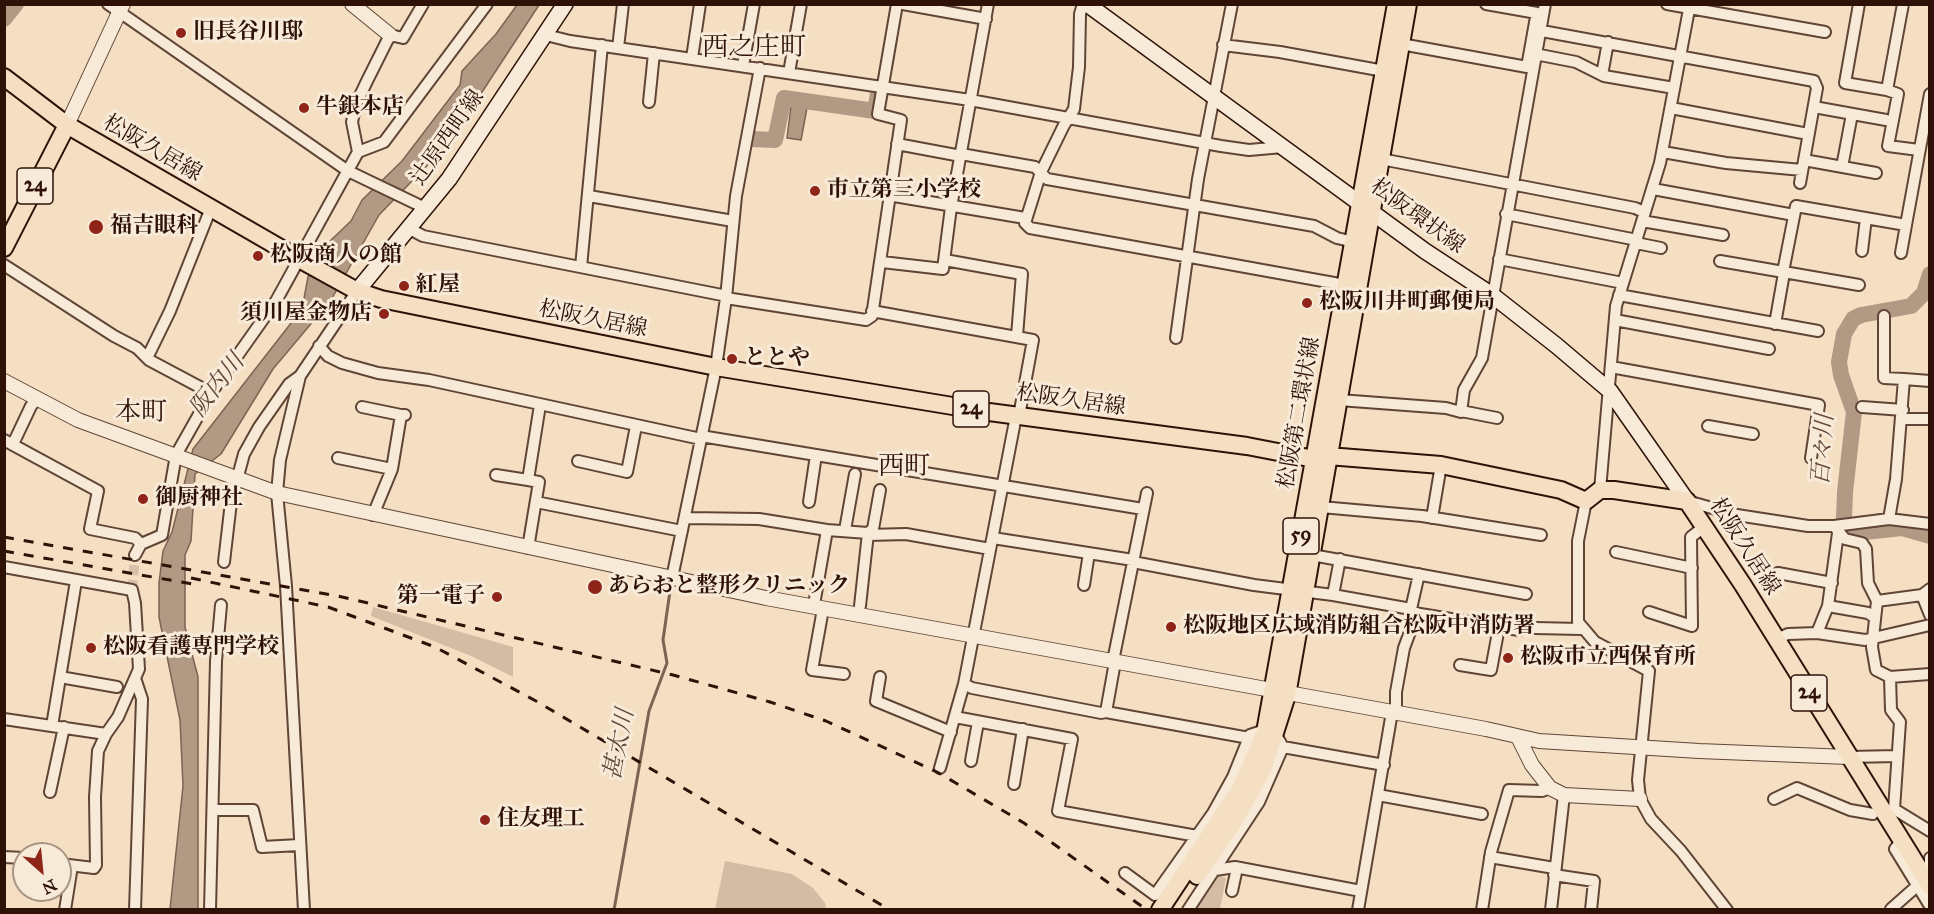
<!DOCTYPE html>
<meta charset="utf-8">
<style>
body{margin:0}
#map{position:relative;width:1934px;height:914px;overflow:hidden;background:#f4dfc3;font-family:"IM FELL Great Primer",serif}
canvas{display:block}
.frame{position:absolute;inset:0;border:6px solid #2f1207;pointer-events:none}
.north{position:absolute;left:12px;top:842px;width:60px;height:60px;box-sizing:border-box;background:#f8ead8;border:2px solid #a89484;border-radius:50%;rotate:153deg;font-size:16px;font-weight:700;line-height:24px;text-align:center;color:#2f1207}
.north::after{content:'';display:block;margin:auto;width:21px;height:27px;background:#8f2418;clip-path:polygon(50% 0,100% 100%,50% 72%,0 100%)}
</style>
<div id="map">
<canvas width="1934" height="914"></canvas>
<div class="frame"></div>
<div class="north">N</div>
</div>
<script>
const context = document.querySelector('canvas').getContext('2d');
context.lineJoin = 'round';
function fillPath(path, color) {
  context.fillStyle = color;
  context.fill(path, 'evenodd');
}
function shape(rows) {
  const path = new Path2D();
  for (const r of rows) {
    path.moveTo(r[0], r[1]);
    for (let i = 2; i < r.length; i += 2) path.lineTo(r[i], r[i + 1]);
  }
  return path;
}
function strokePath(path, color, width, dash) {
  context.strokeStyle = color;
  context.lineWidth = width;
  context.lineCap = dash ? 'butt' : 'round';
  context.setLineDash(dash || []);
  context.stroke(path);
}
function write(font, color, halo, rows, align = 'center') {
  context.font = font + ' "IM FELL Great Primer","Noto Serif JP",serif';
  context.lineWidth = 6;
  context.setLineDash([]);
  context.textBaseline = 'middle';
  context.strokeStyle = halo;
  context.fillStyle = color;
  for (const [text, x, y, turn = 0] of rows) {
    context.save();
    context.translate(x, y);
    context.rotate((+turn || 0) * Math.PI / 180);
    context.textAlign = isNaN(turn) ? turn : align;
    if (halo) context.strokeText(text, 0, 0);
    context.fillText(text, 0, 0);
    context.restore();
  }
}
fillPath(shape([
 [373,607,513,647,513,677,471,656,371,616],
 [725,861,792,874,813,888,825,903,826,909,715,909],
 [1217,875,1226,878,1220,909,1194,910]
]), '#d3bca3');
const water = shape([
 [517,5,539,5,448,144,379,215,331,300,273,369,221,454,195,474,191,541,185,555,185,627,198,677,198,909,170,909,183,786,180,720,159,617,159,583,163,551,172,532,193,449,302,309,308,277,330,241,351,221,362,200,402,161,460,85,462,71,496,34,517,5],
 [791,106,807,108,801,140,787,138,791,106]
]);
fillPath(water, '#b19983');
strokePath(water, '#7d6351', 1.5);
strokePath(shape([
 [614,910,649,711,667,663,663,640,670,591]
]), '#7d6351', 3);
strokePath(shape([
 [4,19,16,4],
 [751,139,775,140,784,98,875,111,878,93],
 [1930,274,1924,293,1911,306,1861,315,1853,319,1844,334,1839,362,1841,375,1854,412,1845,492,1844,518,1848,531,1855,533,1902,528,1930,536]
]), '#b19983', 16);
strokePath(shape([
 [132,590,135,555]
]), '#d6c0a7', 10, [10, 5]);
const minor = shape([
 [108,4,348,171,425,208],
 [903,4,986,19],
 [1083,4,1080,14,1079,67,1074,109,1064,125,1041,172,1025,223,1030,228,1091,239,1345,285],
 [1486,4,1537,13],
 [1667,4,1825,32],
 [1859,4,1845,83,1887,90,1903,4],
 [1542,31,1814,81,1817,88,1800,183],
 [546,35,570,41,970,100,1221,146,1249,150,1283,147],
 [1401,44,1527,67,1536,17],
 [1223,45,1280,52,1384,71],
 [618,48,623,4],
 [1530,53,1576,62,1604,76,1674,88],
 [692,58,700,4],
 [743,66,754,4],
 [789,73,801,4],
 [1602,75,1608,42],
 [1887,90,1898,94,1888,146,1919,150],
 [649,102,654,53],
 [1814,107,1886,120],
 [1671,108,1808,134],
 [897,144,961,156],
 [358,152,352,122,356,104,367,81,390,35,403,38,423,4],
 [1663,152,1726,163,1802,170],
 [961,154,1035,167,1047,179,1314,226,1337,238,1354,242],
 [1381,159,1635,208,1644,212],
 [1804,160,1876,173],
 [1842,167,1852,114],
 [1653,189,1794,215],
 [888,195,1025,218],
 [589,196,733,221],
 [1506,214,1637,240],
 [1642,221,1723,235],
 [408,228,423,236,727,296],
 [1636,243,1661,248],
 [1862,251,1866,218],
 [1901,253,1906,225],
 [1499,259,1623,283],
 [945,260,1022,274,1017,336],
 [1720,261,1859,285],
 [882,262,943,269,951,207,988,4],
 [4,265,114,336,137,348,149,360,211,393],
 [581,267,602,45],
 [1783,272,1796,206,1906,225,1930,94],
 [1619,295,1818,331],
 [726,298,866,320,872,316,901,120,878,114,897,4],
 [872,311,1033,340,1019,416],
 [1884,316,1884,378,1904,379],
 [1615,320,1769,349],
 [1775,324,1784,273],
 [1176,338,1198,179,1232,4],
 [319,346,328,356,342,363,378,373,429,380,701,439],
 [148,356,170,311,211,208],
 [1611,367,1819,405,1811,458],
 [300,376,280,460,277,493,286,586,304,910],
 [1339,400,1446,408,1461,412,1464,390,1482,358,1545,4],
 [362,407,401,415],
 [1862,407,1903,410],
 [1461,411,1497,418],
 [1902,419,1930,419],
 [1708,426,1753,434],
 [701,436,1143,509],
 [4,440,98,491,90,529,135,538,141,544],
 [13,444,31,406,37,399],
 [338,458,392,469],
 [578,461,627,472,636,426],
 [496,475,528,480],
 [1600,490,1616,306,1660,163,1690,4],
 [1586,501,1578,541,1578,622,1595,642,1649,671,1638,780,1640,799,1651,819,1681,851,1727,910],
 [1687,501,1737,515,1808,526,1834,526,1889,519,1930,524],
 [536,502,682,531],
 [809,502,816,455],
 [1321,507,1422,516,1541,535],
 [373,515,392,469,401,415,405,415],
 [686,518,759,519,827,530,868,533,873,529,880,490],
 [1432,518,1441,465],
 [1889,519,1896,479,1904,379,1930,381],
 [1834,526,1845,539,1862,543,1866,549,1868,583,1877,601,1872,647,1876,670,1890,677,1930,674],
 [845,530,855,474],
 [868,535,906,534,990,549],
 [993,538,1133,560],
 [528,548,539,482,528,480,540,405],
 [1616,552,1692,568],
 [135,555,141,544,162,535,176,455,211,393,276,301,358,152,384,142,487,4],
 [1312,555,1526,594],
 [224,562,231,502,244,454,259,427,289,384,300,376,357,291],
 [1133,562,1254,585,1333,595,1411,609,1414,613,1519,630,1521,628],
 [4,567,132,590,135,603,139,669,118,717,106,734,98,751,95,797,96,865,94,868,60,864],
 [1778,573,1832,583],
 [672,578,716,367,726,298,736,196,760,68],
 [1084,585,1089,553],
 [1333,595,1340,559],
 [1922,595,1930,615],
 [815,599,827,530],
 [1877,601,1922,595,1930,589],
 [860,606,868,533],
 [1828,606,1868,613,1874,617],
 [823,609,812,670,844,674],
 [1411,609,1419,574],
 [1649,612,1692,626,1691,537,1705,526],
 [1535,628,1581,629],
 [1817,633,1828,606,1838,533],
 [1776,639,1788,634,1817,633,1865,640,1930,625],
 [1113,661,1147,493],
 [1460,665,1491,670,1499,627],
 [60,677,117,687],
 [880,677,876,701,951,732],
 [1890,677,1891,710,1900,722,1894,809,1930,831],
 [964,684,972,688,1101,713,1106,712,1249,738],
 [1106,712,1115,662],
 [1396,713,1396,692,1404,648,1417,613],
 [955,717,1072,739,1058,811,1197,836],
 [4,719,106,734],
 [52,726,76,581],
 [1283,747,1384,765],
 [1848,757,1897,756],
 [971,761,978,722],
 [940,768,964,684,1016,416],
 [1014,784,1023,729],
 [50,792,64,727],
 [1378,795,1482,814],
 [1774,799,1797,788,1850,810,1873,814],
 [214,810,253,810,262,847,299,845],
 [1901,841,1895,849,1930,906],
 [4,857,24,858],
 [1490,857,1554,868],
 [1930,858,1930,867],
 [1215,870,1235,867,1361,891],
 [1125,873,1155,895,1213,813,1233,777,1250,735,1265,730],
 [1554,875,1594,881,1591,910],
 [1232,891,1237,868],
 [1891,909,1917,886],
 [65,910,72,866],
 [135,910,142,699,136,681],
 [210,910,216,661,221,605],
 [1188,910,1259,802,1283,747,1276,735],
 [1358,910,1392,712],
 [1482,910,1491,852,1509,790,1542,791,1550,788],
 [1551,910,1564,795]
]);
const tertiary = shape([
 [352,4,390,35],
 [67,125,123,4],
 [4,381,78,420,277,493,766,598,1486,729,1539,741,1699,751,1848,757],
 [1518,737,1532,765,1550,788,1564,795,1640,799]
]);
const secondary = shape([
 [1087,4,1425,251,1492,295,1557,346,1610,391,1687,501],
 [357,291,449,179,565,4]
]);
const primary = shape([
 [4,77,67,125,301,260,357,291,381,299,716,367,989,412,1247,446,1314,459,1328,456,1441,465,1561,490,1586,501,1600,490,1614,490,1687,501,1743,585,1930,886],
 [4,248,67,125],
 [1197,876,1236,819,1263,770,1287,695,1408,4],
 [1160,910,1240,789,1265,732,1396,4]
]);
strokePath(minor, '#604536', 14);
strokePath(tertiary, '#604536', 16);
strokePath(secondary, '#2f1207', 18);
strokePath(primary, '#2f1207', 20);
strokePath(minor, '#f8ead8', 10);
strokePath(tertiary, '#f8ead8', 14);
strokePath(secondary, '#f8ead8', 15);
strokePath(primary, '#f4dfc3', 16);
strokePath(shape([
 [4,537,338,596,673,675,770,702,826,721,937,772,1024,823,1147,910],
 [4,551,198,585],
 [191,578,328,607,435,647,536,701,890,910]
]), '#2f1207', 3, [10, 10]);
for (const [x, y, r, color] of [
 [181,33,6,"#8f2418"],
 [304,108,6,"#8f2418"],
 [815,191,6,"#8f2418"],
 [96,227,8,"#8f2418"],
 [258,256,6,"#8f2418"],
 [404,286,6,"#8f2418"],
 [1307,303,6,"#8f2418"],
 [384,314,6,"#8f2418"],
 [732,359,6,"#8f2418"],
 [143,499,6,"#8f2418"],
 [595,587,8,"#8f2418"],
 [497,597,6,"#8f2418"],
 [1171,627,6,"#8f2418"],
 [91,648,6,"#8f2418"],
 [1508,658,6,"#8f2418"],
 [485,820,6,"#8f2418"]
]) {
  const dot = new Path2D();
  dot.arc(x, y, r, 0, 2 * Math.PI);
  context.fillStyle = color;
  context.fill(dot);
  strokePath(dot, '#f8ead8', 2);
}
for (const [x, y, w] of [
 [35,186,36],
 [971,409,36],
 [1301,536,36],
 [1809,693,36]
]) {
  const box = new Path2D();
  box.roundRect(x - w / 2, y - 18, w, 36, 4.5);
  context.fillStyle = '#f8ead8';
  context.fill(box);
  strokePath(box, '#2f1207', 1.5);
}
write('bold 21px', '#2f1207', null, [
 ["24",35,186],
 ["24",971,409],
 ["59",1301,536],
 ["24",1809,693]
]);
write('bold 22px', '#2f1207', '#f8ead8', [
 ["旧長谷川邸",193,33],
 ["牛銀本店",316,108],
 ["市立第三小学校",827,191],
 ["福吉眼科",110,227],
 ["松阪商人の館",270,256],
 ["紅屋",416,286],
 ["松阪川井町郵便局",1319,303],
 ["須川屋金物店",372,314,"right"],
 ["ととや",744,359],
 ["御厨神社",155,499],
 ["あらおと整形クリニック",608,587],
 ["第一電子",485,597,"right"],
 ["松阪地区広域消防組合松阪中消防署",1183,627],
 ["松阪看護専門学校",103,648],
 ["松阪市立西保育所",1520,658],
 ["住友理工",497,820]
], 'left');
write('22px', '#2f1207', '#f8ead8', [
 ["辻原西町線",448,138,-55],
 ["松阪久居線",152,149,30],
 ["松阪環状線",1417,217,36],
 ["松阪久居線",593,320,11],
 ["松阪久居線",1071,401,8],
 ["松阪第二環状線",1300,413,-80],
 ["松阪久居線",1744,547,57]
]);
write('italic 24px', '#634839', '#f8ead8', [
 ["阪内川",218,386,-52],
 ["百々川",1824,450,-86],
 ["甚太川",620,745,-79]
]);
write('26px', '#2f1207', '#f8ead8', [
 ["西之庄町",754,49],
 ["本町",141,414],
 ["西町",904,468]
]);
</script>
